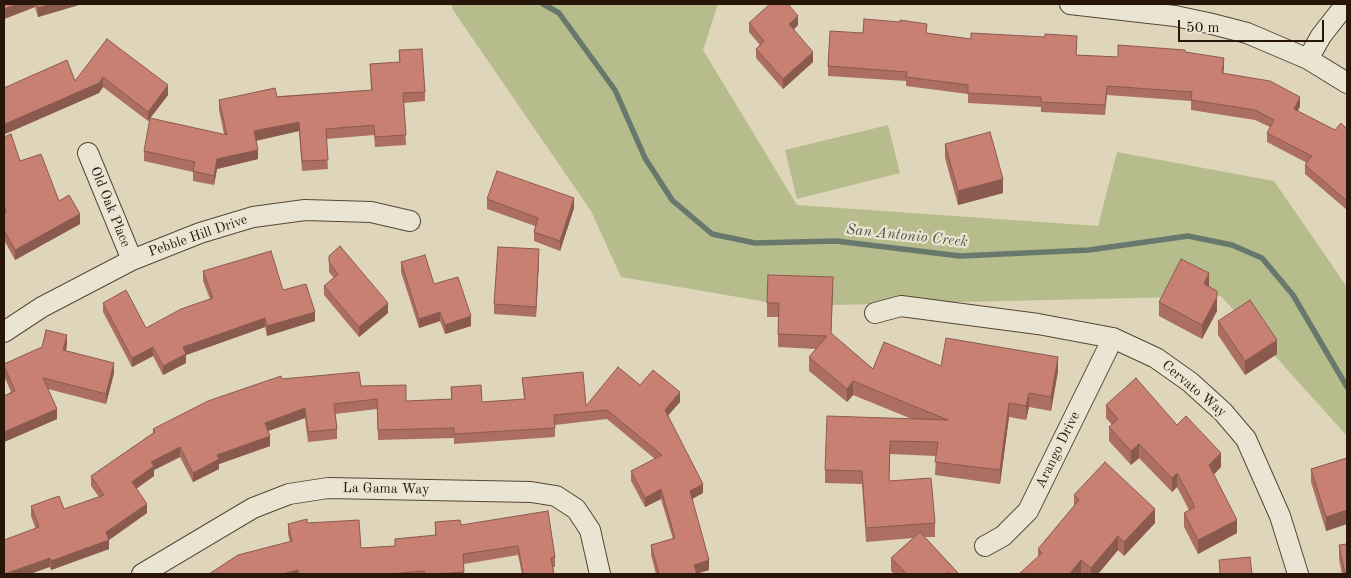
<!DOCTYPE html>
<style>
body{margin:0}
#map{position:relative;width:1351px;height:578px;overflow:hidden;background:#dfd5ba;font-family:"Old Standard TT",serif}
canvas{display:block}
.frame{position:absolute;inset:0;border:5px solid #281608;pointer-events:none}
.scale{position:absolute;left:1178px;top:20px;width:146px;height:22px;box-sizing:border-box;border:2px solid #281608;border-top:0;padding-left:6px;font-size:15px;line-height:18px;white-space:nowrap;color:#281608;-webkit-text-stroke:4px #eae4d2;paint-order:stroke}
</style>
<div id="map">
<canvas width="1351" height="578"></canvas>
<div class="frame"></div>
<div class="scale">50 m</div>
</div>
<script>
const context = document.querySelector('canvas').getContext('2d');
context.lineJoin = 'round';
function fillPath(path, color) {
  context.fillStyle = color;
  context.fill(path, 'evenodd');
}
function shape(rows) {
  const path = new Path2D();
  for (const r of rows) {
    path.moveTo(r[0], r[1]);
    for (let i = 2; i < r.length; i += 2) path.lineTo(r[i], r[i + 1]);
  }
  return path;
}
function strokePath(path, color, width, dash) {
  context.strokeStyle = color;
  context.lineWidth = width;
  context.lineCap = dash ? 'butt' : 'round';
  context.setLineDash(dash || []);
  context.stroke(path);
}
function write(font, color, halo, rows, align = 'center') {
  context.font = font + ' "Old Standard TT",serif';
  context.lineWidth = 4.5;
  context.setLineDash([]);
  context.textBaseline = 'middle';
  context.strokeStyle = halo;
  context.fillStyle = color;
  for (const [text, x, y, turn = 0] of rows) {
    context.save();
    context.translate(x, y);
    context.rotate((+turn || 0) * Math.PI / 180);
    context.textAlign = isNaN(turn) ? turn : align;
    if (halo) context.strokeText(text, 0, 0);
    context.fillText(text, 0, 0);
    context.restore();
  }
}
fillPath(shape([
 [451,4,718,4,703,50,797,205,1098,226,1117,152,1274,181,1347,287,1347,436,1221,296,790,306,621,277,591,211,453,10],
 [888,125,900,173,797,199,785,150]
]), '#b7bc8c');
strokePath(shape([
 [543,4,559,13,615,90,645,158,672,200,712,234,755,243,836,241,960,256,1089,250,1188,236,1232,245,1262,258,1293,295,1347,387]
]), '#68786d', 5.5);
const street = shape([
 [1070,4,1175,16,1208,23,1247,33,1308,59,1347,83],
 [1308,59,1321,36,1346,4],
 [88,153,132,260],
 [875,313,901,306,1038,324,1113,338,1156,358,1190,382,1223,412,1246,439,1280,516,1298,574],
 [4,332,42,307,132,260,200,233,253,217,305,210,371,212,410,221],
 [985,546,1003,536,1028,511,1113,338],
 [142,574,253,508,289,494,328,488,531,492,556,496,576,509,590,530,600,574]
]);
strokePath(street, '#564634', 22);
strokePath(street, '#eae4d2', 20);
fillPath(shape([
 [4,4,82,4,38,17,35,7,4,19],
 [749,23,798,25,793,30,813,62,783,89,756,58,756,49,760,45,749,32],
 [863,33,927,34,971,39,1077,45,1076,55,1118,57,1185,52,1224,67,1223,74,1300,106,1298,111,1335,130,1347,129,1347,210,1305,174,1305,165,1307,163,1267,142,1267,133,1270,127,1255,120,1191,110,1191,101,1107,95,1105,115,1041,112,1041,107,968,103,968,94,906,86,906,81,828,76,828,66],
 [107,39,168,95,148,121,103,87,99,93,5,134,4,130,4,88,75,81],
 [399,50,425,92,425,101,404,103,406,145,375,147,374,135,326,139,328,169,302,171,299,131,256,141,258,159,217,169,214,185,193,181,193,172,144,161,144,151,224,134,219,110,219,100,371,90,370,64,399,63],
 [4,137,20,161,80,224,15,260,4,240],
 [945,144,1003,193,958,205,945,158],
 [487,199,574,208,560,251,534,241,534,232,535,226,487,209],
 [329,256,388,313,359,337,324,295,324,286,334,278,329,272],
 [539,259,536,317,494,314,494,304],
 [401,262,434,284,471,326,445,334,440,321,419,328,401,272],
 [203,271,283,290,315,321,267,336,265,327,186,355,186,363,163,375,153,356,132,367,103,312,103,303,146,328,210,299,203,281],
 [1209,287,1217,311,1202,339,1159,316,1159,302],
 [833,291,831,334,873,369,941,366,1058,371,1051,411,1029,407,1026,420,1009,417,1000,484,935,475,936,456,890,454,889,481,935,523,935,537,925,537,959,574,894,574,891,571,891,558,913,538,866,542,862,484,825,483,825,470,912,419,853,395,847,402,809,371,809,357,816,349,778,347,778,317,767,317,767,303],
 [1218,321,1277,354,1245,375,1218,335],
 [67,345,66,351,114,373,106,404,48,389,57,419,4,442,4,396,11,392,4,376,4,364],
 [522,378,586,406,640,385,680,402,668,415,703,493,692,499,709,570,697,574,656,574,651,555,651,545,673,539,661,499,645,507,631,481,631,471,655,459,607,419,555,425,555,437,454,444,454,438,378,440,377,409,335,414,337,429,337,439,308,442,305,418,268,431,270,446,219,464,219,469,193,482,180,457,154,470,154,476,136,488,147,513,109,540,109,549,51,570,31,516,31,506,64,509,99,497,91,486,91,476,153,433,153,429,282,379,361,386,406,401,451,399,451,387,482,402,524,399],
 [1106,405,1177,425,1221,467,1214,474,1237,533,1198,554,1184,527,1184,513,1189,510,1177,487,1172,492,1139,458,1131,465,1109,441,1109,427,1112,425,1106,418],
 [1347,458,1347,524,1326,531,1311,482,1311,469],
 [1074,495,1155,523,1124,556,1118,550,1098,574,1082,574,1038,556,1038,549,1074,506],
 [435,522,461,525,555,557,555,567,553,567,554,574,522,574,518,555,464,564,464,574,209,574,290,542,288,534,288,524,307,523,361,548,395,546,395,539,435,536],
 [1339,545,1347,574,1342,574,1339,559]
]), '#ab6e61');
fillPath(shape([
 [18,4,35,4,35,7,4,19,4,9],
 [51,4,82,4,38,17,38,8],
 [798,16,798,25,789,34,789,24],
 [813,52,813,62,783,89,783,79],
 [1224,58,1224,67,1222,83,1222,73],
 [103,77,103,87,99,93,5,134,5,124],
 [168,85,168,95,148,121,148,112],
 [1300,97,1300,106,1294,119,1294,109],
 [299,122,299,131,254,141,254,131],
 [258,150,258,159,217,169,214,185,214,176,217,159],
 [1003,179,1003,193,958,205,958,191],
 [574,198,574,208,560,251,560,241],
 [80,214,80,224,15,260,15,250],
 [539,249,539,259,536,317,536,307],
 [1209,273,1209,287,1204,284],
 [1217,297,1217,311,1202,339,1202,325],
 [388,303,388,313,359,337,359,327],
 [315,312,315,321,267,336,267,326],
 [440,312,440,321,419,328,419,319],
 [471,316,471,326,445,334,445,325],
 [265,318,265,327,186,355,186,363,163,375,163,366,183,347],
 [67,335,67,345,63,360,63,350],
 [1277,340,1277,354,1245,375,1245,361],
 [153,347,153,356,132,367,132,358],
 [1058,357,1058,371,1051,411,1051,397],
 [114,363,114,373,106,404,106,394],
 [853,381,853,395,847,402,847,389],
 [680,392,680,402,665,419,665,410],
 [1029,393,1029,407,1026,420,1026,406],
 [1009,403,1009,417,1000,484,1000,470],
 [305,408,305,418,265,432,265,423],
 [57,409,57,419,4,442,4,432],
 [270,436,270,446,219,464,219,469,193,482,193,473,217,455],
 [1139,444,1139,458,1131,465,1131,451],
 [180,447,180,457,154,470,154,476,132,492,132,482,151,462],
 [1221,453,1221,467,1209,479,1209,465],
 [1177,473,1177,487,1172,492,1172,478],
 [703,484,703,493,690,500,690,491],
 [661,489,661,499,645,507,645,498],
 [147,504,147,513,109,540,109,549,51,570,51,561,106,532],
 [1155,509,1155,523,1124,556,1124,542],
 [1347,510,1347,524,1326,531,1326,517],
 [1237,520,1237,533,1198,554,1198,540],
 [1118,536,1118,550,1098,574,1091,574,1091,568],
 [50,558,50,567,30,574,4,574],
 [709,560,709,570,694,574,694,565],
 [1081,560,1081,574,1069,574],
 [298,570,298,574,282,574]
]), '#8b5a4f');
const building = shape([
 [4,4,18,4,4,9,4,4],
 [37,4,51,4,38,8,37,4],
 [770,4,788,4,798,16,789,24,813,52,783,79,756,49,764,41,749,23,770,4],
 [864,19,900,22,900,20,927,24,926,33,971,39,971,33,1045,37,1045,34,1077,36,1076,55,1118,57,1118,45,1185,50,1185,52,1224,58,1222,73,1270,81,1300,97,1294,109,1335,130,1341,123,1347,129,1347,201,1305,165,1312,156,1267,133,1274,120,1255,110,1191,100,1192,92,1107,86,1105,105,1041,102,1041,97,968,93,968,85,906,77,907,72,828,66,830,31,863,33,864,19],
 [107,39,168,85,148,112,103,77,99,83,5,124,4,120,4,88,67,60,75,81,107,39],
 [422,49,425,92,403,93,406,135,375,137,374,125,326,129,328,160,302,161,299,122,254,131,258,150,217,159,214,176,193,171,195,162,144,151,150,118,227,135,219,100,275,88,277,97,372,90,370,64,400,62,399,50,422,49],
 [990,132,1003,179,958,191,945,144,990,132],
 [11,134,20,161,41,154,59,201,69,195,80,214,15,250,4,230,4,214,6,212,4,205,4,137,11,134],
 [497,171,574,198,560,241,534,232,538,218,487,199,497,171],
 [340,246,388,303,359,327,324,286,338,274,329,262,329,256,340,246],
 [498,247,539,249,536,307,494,304,498,247],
 [271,251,283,290,306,284,315,312,267,326,265,318,183,347,186,354,163,366,153,347,132,358,103,303,126,290,146,328,181,309,213,298,203,271,271,251],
 [425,255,434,284,458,277,471,316,445,325,440,312,419,319,401,262,425,255],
 [1181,259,1209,273,1204,284,1217,291,1217,297,1202,325,1159,302,1181,259],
 [768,275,833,277,831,333,873,369,884,342,941,366,946,338,1058,357,1051,397,1029,393,1026,406,1009,403,1000,470,935,462,938,442,890,441,889,481,931,478,935,523,866,528,862,471,825,470,827,416,948,420,853,381,847,389,809,357,827,336,778,334,779,303,767,303,768,275],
 [1250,300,1277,340,1245,361,1218,321,1250,300],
 [46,330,67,335,63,350,114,363,106,394,43,378,57,409,4,432,4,396,15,391,4,366,4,364,42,347,46,330],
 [618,367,640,385,653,370,680,392,665,410,703,484,690,491,709,560,694,565,697,574,659,574,651,545,675,538,661,489,645,498,631,471,662,455,607,410,554,415,555,428,454,434,454,428,378,430,377,399,334,404,337,429,308,432,305,408,265,423,270,436,217,455,219,459,193,473,180,447,151,462,154,466,132,482,147,504,106,532,109,540,51,561,50,558,4,574,4,540,39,527,31,506,59,496,64,509,104,495,91,476,155,432,153,429,208,401,281,376,282,379,359,372,361,386,406,385,406,401,452,399,451,387,481,385,482,402,525,399,522,378,583,372,586,406,618,367],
 [1136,378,1177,425,1186,416,1221,453,1209,465,1237,520,1198,540,1184,513,1195,507,1177,473,1172,478,1139,444,1131,451,1109,427,1118,419,1106,405,1136,378],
 [1347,458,1347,510,1326,517,1311,469,1347,458],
 [1105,462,1155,509,1124,542,1118,536,1091,568,1081,560,1069,574,1019,574,1042,553,1038,549,1079,500,1074,495,1105,462],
 [548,511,555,557,551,558,554,574,523,574,518,546,463,554,464,572,436,574,425,574,424,571,390,574,299,574,298,570,282,574,209,574,238,555,292,541,288,524,307,519,307,523,359,520,361,548,395,546,395,539,436,535,435,522,460,520,461,525,548,511],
 [920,532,959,574,950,574,949,572,946,574,907,574,891,558,920,532],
 [1347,544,1347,574,1345,574,1339,545,1347,544],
 [1250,557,1252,574,1220,574,1219,560,1250,557]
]);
fillPath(building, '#c78071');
strokePath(building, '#8b5a4f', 1);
write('14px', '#281608', '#eae4d2', [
 ["Old Oak Place",110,207,68],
 ["Pebble Hill Drive",198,236,-19],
 ["Cervato Way",1194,389,40],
 ["Arango Drive",1058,450,-64],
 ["La Gama Way",386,489,1]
]);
write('italic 15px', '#4d4f43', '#eae4d2', [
 ["San Antonio Creek",907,236,6]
]);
</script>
